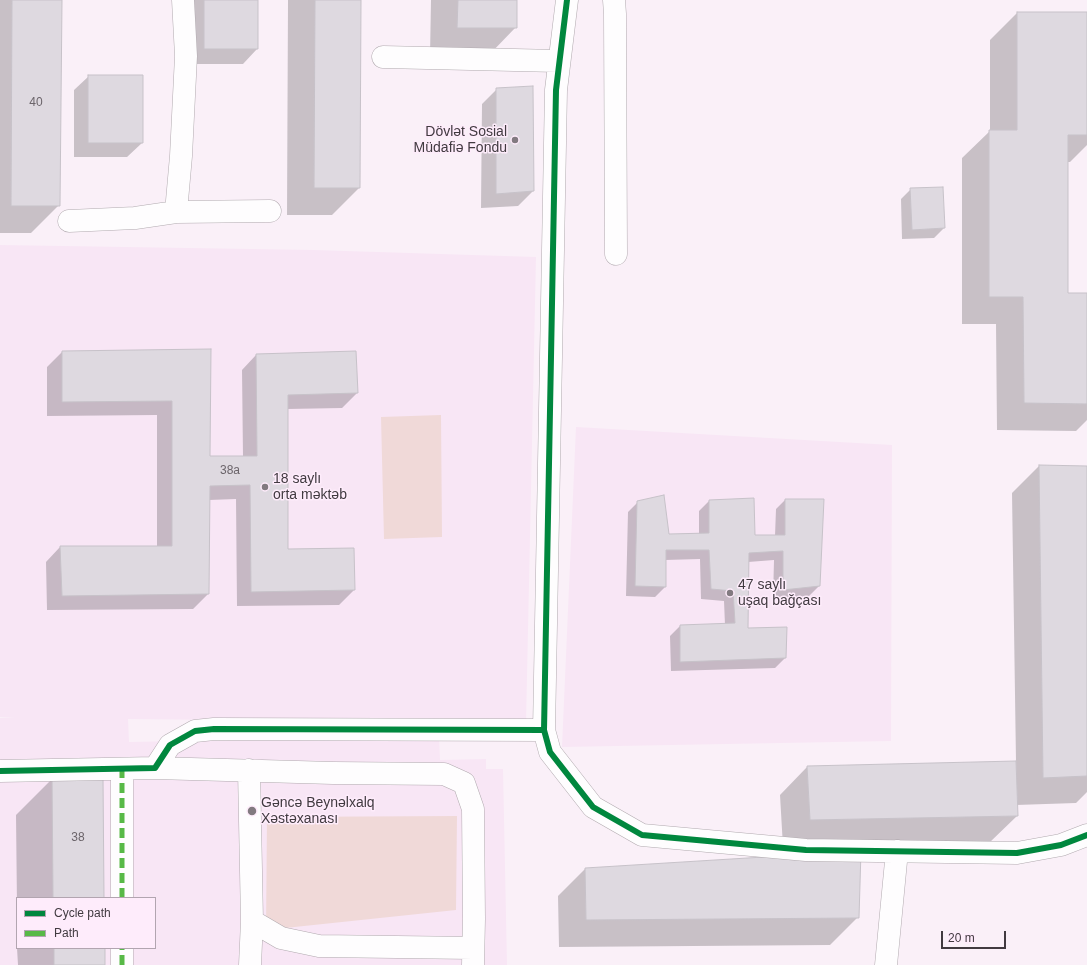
<!DOCTYPE html>
<meta charset="utf-8">
<style>
body{margin:0}
#map{position:relative;width:1087px;height:965px;overflow:hidden;background:#faf0f8;font-family:Arial,sans-serif}
canvas{display:block}
.legend{position:absolute;left:16px;top:897px;width:140px;height:52px;box-sizing:border-box;background:#feecfb;border:1px solid #b2a5b0;margin:0;padding:5px 7px;list-style:none;font-size:12px;color:#413a40}
.legend li{display:flex;align-items:center;gap:8px;height:20px}
.legend b{width:20px;border:1px solid #b2a5b0}
.scale{position:absolute;left:941px;top:931px;width:65px;height:18px;box-sizing:border-box;border:2px solid #413a40;border-top:0;padding-left:5px;font-size:12px;line-height:14px;white-space:nowrap;color:#413a40;-webkit-text-stroke:3px #feecfb;paint-order:stroke}
</style>
<div id="map">
<canvas width="1087" height="965"></canvas>
<ul class="legend">
<li><b style="height:5px;background:#00873e"></b>Cycle path</li>
<li><b style="height:5px;background:#58b947"></b>Path</li>
</ul>
<div class="scale">20 m</div>
</div>
<script>
const context = document.querySelector('canvas').getContext('2d');
context.lineJoin = 'round';
function fillPath(path, color) {
  context.fillStyle = color;
  context.fill(path, 'evenodd');
}
function shape(rows) {
  const path = new Path2D();
  for (const r of rows) {
    path.moveTo(r[0], r[1]);
    for (let i = 2; i < r.length; i += 2) path.lineTo(r[i], r[i + 1]);
  }
  return path;
}
function strokePath(path, color, width, dash) {
  context.strokeStyle = color;
  context.lineWidth = width;
  context.lineCap = dash ? 'butt' : 'round';
  context.setLineDash(dash || []);
  context.stroke(path);
}
function write(font, color, halo, rows, align = 'center') {
  context.font = font + ' Arial,sans-serif';
  context.lineWidth = 3;
  context.setLineDash([]);
  context.textBaseline = 'middle';
  context.strokeStyle = halo;
  context.fillStyle = color;
  for (const [text, x, y, turn = 0] of rows) {
    context.save();
    context.translate(x, y);
    context.rotate((+turn || 0) * Math.PI / 180);
    context.textAlign = isNaN(turn) ? turn : align;
    if (halo) context.strokeText(text, 0, 0);
    context.fillText(text, 0, 0);
    context.restore();
  }
}
fillPath(shape([
 [0,245,314,250,536,257,526,723,128,719,129,742,439,736,440,760,486,759,486,769,503,769,507,965,0,965,0,718,15,717,0,717],
 [17,898,155,898,155,948,17,948],
 [576,427,892,445,891,741,562,747]
]), '#f8e6f5');
fillPath(shape([
 [441,415,442,537,384,539,381,417],
 [457,816,456,910,266,930,267,817]
]), '#f0d9d8');
fillPath(shape([
 [0,0,61,0,59,205,31,233,0,233],
 [190,0,257,0,257,49,243,64,189,64],
 [288,0,360,0,359,188,332,215,287,215],
 [431,0,516,0,516,27,489,55,430,56],
 [1017,13,1087,13,1087,145,1070,162,1067,162,1067,294,1087,294,1087,420,1076,431,997,430,996,324,962,324,962,158,990,131,990,40],
 [89,76,142,143,127,157,74,157,74,90],
 [497,89,533,191,518,206,481,208,482,104],
 [911,189,944,228,934,238,902,239,901,199],
 [210,350,209,457,243,457,242,370,256,355,355,352,357,393,342,408,287,409,287,550,354,590,339,605,237,606,236,499,209,500,208,594,193,609,47,610,46,562,60,547,157,547,157,415,47,416,47,367,62,352],
 [1039,466,1087,467,1087,792,1076,803,1016,805,1017,816,989,843,783,847,780,795,807,767,1016,762,1012,493],
 [785,500,819,586,809,596,773,599,774,560,748,562,747,629,785,658,775,668,671,671,670,636,680,626,725,625,724,601,701,599,700,559,665,560,665,587,655,597,626,596,628,512,638,502,668,535,699,534,699,511,709,501,754,536,775,536,776,509],
 [52,779,103,898,17,898,17,907,16,815],
 [585,869,858,917,830,945,559,947,558,896],
 [17,948,104,948,104,965,18,965]
]), '#0003');
const building = shape([
 [12,0,62,0,60,206,11,206,12,0],
 [204,0,258,0,258,49,204,49,204,0],
 [315,0,361,0,360,188,314,188,315,0],
 [458,0,517,0,517,28,457,28,458,0],
 [1017,12,1087,12,1087,135,1068,135,1068,293,1087,293,1087,404,1024,403,1023,297,989,297,989,130,1017,130,1017,12],
 [88,75,143,75,143,143,88,143,88,75],
 [533,86,534,191,496,194,496,88,533,86],
 [943,187,945,228,912,230,910,188,943,187],
 [211,349,210,456,257,456,256,354,356,351,358,393,288,395,288,549,354,548,355,590,251,592,250,485,210,486,209,594,62,596,60,546,172,546,172,401,62,402,62,351,211,349],
 [1039,465,1087,466,1087,776,1043,778,1039,465],
 [664,495,669,534,709,533,709,500,754,498,755,535,785,535,785,499,824,499,820,586,783,590,783,551,749,553,748,628,787,627,786,658,680,662,680,625,735,623,733,591,711,589,709,550,666,550,666,587,635,586,637,501,664,495],
 [1016,761,1018,816,810,820,807,766,1016,761],
 [103,777,104,898,53,898,52,778,103,777],
 [861,851,859,918,586,920,585,868,861,851],
 [54,948,105,948,105,965,54,965,54,948]
]);
fillPath(building, '#ded9e0');
strokePath(building, '#c7c2c9', 1);
const minor = shape([
 [567,0,556,90,544,730,550,752,593,807,642,835,806,850,1017,853,1061,845,1087,835],
 [614,0,615,14,616,254],
 [383,57,558,61],
 [176,212,181,156,186,56,183,0],
 [69,221,135,218,176,212,270,211],
 [155,768,333,773,444,774,464,783,473,809,474,919,473,965],
 [249,770,252,921,281,938,319,946,473,948],
 [0,771,155,768,170,745,195,731,214,729,544,730],
 [122,898,122,769],
 [122,965,122,948],
 [250,965,252,921],
 [886,965,897,851]
]);
strokePath(minor, '#b1aaaf', 23);
strokePath(minor, '#fefdfe', 22);
strokePath(shape([
 [122,898,122,769],
 [122,965,122,948]
]), '#58b947', 5, [10, 5]);
strokePath(shape([
 [567,0,556,90,544,730,550,752,593,807,642,835,806,850,1017,853,1061,845,1087,835],
 [0,771,155,768,170,745,195,731,214,729,544,730]
]), '#00873e', 6);
for (const [x, y, r, color] of [
 [515,140,4,"#827a80"],
 [265,487,4,"#827a80"],
 [730,593,4,"#827a80"],
 [252,811,5,"#827a80"]
]) {
  const dot = new Path2D();
  dot.arc(x, y, r, 0, 2 * Math.PI);
  context.fillStyle = color;
  context.fill(dot);
  strokePath(dot, '#feecfb', 1.5);
}
write('12px', '#6b646a', null, [
 ["40",36,103],
 ["38a",230,471],
 ["38",78,838]
]);
write('14px', '#413a40', '#feecfb', [
 ["Dövlət Sosial",507,132,"right"],
 ["Müdafiə Fondu",507,148,"right"],
 ["18 saylı",273,479],
 ["orta məktəb",273,495],
 ["47 saylı",738,585],
 ["uşaq bağçası",738,601],
 ["Gəncə Beynəlxalq",261,803],
 ["Xəstəxanası",261,819]
], 'left');
</script>
